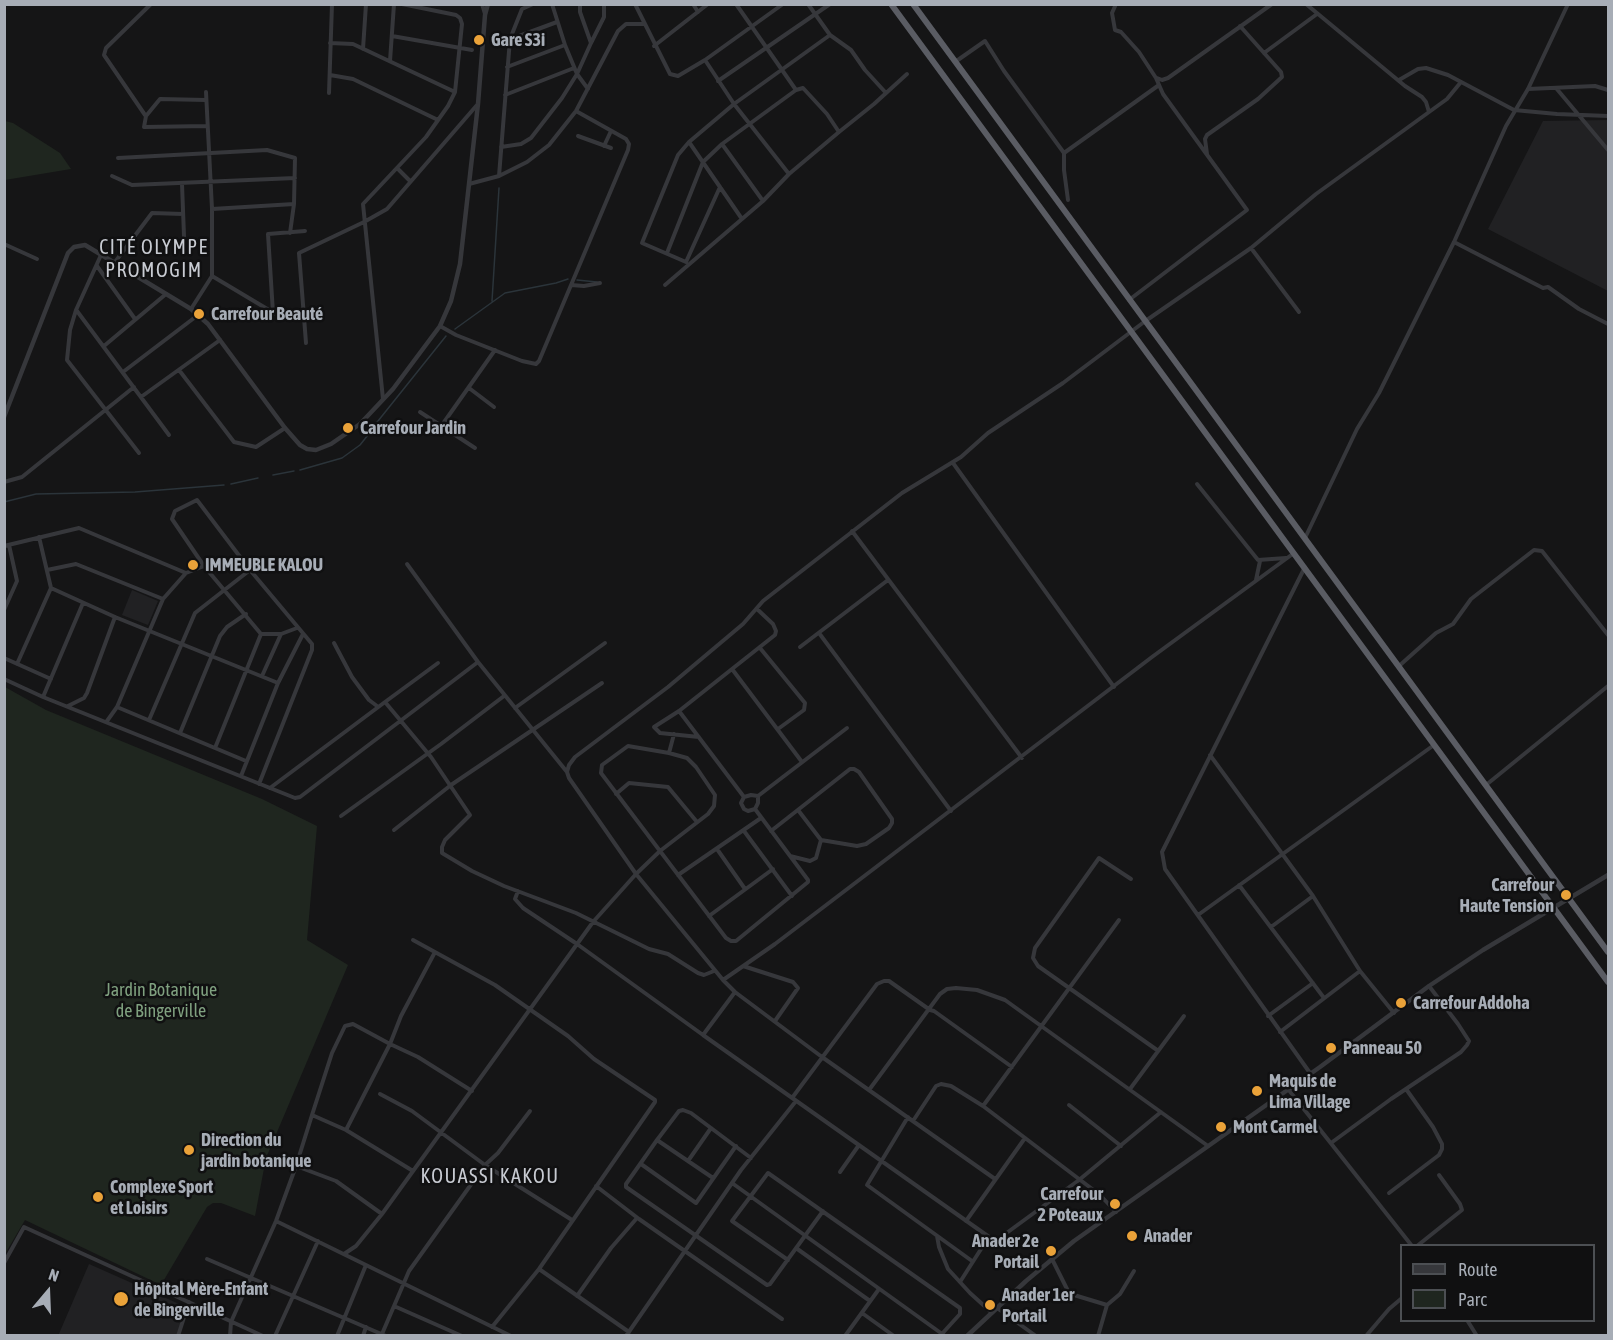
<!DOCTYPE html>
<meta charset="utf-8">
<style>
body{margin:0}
#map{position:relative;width:1613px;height:1340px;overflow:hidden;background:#151516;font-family:"Asap Condensed",sans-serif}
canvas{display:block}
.frame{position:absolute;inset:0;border:6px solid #a7adb6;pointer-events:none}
.legend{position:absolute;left:1400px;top:1244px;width:195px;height:78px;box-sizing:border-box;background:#101011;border:2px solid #4c4f53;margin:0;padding:8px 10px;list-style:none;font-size:18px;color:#a7adb6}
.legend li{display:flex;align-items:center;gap:12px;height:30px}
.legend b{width:30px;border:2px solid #4c4f53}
.north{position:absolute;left:18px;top:1262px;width:60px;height:60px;-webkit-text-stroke:4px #101011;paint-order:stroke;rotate:19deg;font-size:16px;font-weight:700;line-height:24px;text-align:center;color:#a7adb6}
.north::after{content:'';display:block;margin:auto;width:21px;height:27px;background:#a7adb6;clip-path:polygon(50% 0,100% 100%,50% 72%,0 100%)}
</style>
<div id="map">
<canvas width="1613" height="1340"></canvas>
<div class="frame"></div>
<ul class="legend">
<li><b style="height:8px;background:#36373b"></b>Route</li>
<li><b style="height:16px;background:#1f261f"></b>Parc</li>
</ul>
<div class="north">N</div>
</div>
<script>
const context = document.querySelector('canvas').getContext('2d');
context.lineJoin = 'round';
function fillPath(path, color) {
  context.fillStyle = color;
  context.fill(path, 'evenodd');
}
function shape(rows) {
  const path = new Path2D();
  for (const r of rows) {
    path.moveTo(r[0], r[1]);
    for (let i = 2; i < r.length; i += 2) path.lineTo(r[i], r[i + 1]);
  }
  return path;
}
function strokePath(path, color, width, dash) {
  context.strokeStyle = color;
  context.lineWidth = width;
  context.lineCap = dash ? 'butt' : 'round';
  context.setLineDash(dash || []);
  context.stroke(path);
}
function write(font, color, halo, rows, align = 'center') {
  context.font = font + ' "Asap Condensed",sans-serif';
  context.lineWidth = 5;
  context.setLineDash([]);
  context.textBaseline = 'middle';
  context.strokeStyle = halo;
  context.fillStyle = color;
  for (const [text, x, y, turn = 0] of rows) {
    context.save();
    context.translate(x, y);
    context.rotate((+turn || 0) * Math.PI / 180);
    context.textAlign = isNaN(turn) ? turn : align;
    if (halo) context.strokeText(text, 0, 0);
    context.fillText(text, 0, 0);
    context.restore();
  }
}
fillPath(shape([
 [1608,120,1608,291,1488,229,1543,121],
 [132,590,158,601,148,625,122,615],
 [89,1264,186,1307,177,1335,58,1336]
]), '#212123');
fillPath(shape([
 [5,121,13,123,60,153,71,169,5,180],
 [5,687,46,710,262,799,317,826,307,940,348,965,266,1158,255,1216,221,1203,213,1203,207,1207,161,1285,25,1220,5,1254]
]), '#1f261f');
strokePath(shape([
 [577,280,597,282],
 [492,301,499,188],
 [455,329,505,293,556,283,568,279],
 [370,431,446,336],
 [300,470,342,458,360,445,368,435],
 [273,475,294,471],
 [231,484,258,478],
 [4,502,36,494,135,492,224,485]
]), '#2b343a', 1.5);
strokePath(shape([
 [482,4,485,14],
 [552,4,565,45,577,74,588,89],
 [635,4,670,74,678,76,705,60,783,4],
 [693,4,698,12],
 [736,4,796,90],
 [808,4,830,35,851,50,865,70,886,93],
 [1116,4,1112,13,1115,30,1121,32,1139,52,1156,78,1163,94,1247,210,1129,300],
 [1306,4,1405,86,1422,97,1426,102,1429,112],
 [392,36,472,50],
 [511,39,557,22],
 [330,43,353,44,455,92],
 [591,43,604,17,604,4],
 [654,46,708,4],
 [363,49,366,4],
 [1264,53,1317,14],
 [705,60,734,104,789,174],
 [390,61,394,4],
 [955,62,985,41,1004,71,1064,153,1064,170,1068,200],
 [507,67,565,45],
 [330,75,353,79,438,120],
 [1157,78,1162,80,1168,78,1272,4],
 [1399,80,1418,69,1426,68,1448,75,1514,110,1557,114,1608,116],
 [718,81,830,4],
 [1556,88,1608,150],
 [1528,89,1595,86,1608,90],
 [329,93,332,4],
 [505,95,574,68],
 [206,100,160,99,146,116,144,127,207,126],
 [145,115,104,55,106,48,151,4],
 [839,132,874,104,907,74],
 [578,136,611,148],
 [689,142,742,219],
 [722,144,763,201],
 [604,146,611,131],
 [501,147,521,144,531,138,562,98,577,74,591,43,580,12,580,4],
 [1064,153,1159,85],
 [1207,154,1205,139,1207,135,1258,99,1282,77,1281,72,1240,26],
 [118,158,267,150,295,158,294,204,290,233],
 [397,168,410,181],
 [112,176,132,185,295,178],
 [499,176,510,39,522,9,533,4],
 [182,184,184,236],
 [469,184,499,176,527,162,549,145,576,111,618,31,626,24,645,24],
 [720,187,686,262,642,243,678,155,689,142,734,104,830,35],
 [212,209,294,204],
 [1454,242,1543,288,1548,287,1579,309,1608,324],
 [4,244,37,259],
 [1251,248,1299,312],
 [101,255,76,310,70,330,67,360,139,453],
 [115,262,152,213,183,214],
 [97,266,135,319],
 [212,276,279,316,304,315],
 [571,285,584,286,600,283],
 [665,285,763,201,789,174,839,132,827,114,803,88,796,90,722,144,703,162,667,253],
 [191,309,212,276,212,209,206,92],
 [77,311,169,435],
 [273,313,268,234,305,231],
 [440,326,456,335,522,361,536,364,539,361,628,150,629,144,626,139,576,111],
 [306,343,299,253,364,222,387,209,477,105],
 [104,346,166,294],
 [179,370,234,442,256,447,285,428],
 [123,372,198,315],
 [469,388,494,407],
 [141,397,220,340],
 [383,399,363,204,426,137,448,106,455,92,462,24,460,18,456,15,402,4],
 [420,412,475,448],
 [442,425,495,350],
 [953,463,1114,687],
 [4,482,22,477,134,387],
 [1197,484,1258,560,1286,558],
 [852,531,1022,758],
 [1305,538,1357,429,1379,393,1454,242,1506,126,1528,89,1568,4],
 [4,546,79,528,186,573],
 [407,564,478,662,567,772],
 [1305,567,1162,852,1165,869,1310,1073],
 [47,570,76,564,163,599],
 [1256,580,1260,561],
 [51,588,115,617,278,683],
 [757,609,773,624,776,631,775,635,732,669,802,762],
 [4,610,17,581,9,545],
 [819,633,951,811],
 [261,634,281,634,297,628],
 [334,643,352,677,369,700,377,706],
 [800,647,888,580],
 [760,648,805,703,804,710,778,729],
 [4,658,51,679],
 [438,663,385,702,431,757,470,815,445,840,442,847,442,853,472,871,504,886,576,913,649,949,668,954,698,973,704,975,714,971],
 [17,664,51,588,39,537],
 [1399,666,1436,633,1453,624,1471,599,1534,550,1542,551,1608,635],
 [262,676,281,634],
 [4,679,43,697,295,798,300,797,478,662],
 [43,697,83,603],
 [68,706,84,698,87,693,115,617],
 [117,707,246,761],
 [515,708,605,643],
 [679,711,744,797],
 [149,720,195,613,250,570],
 [107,721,117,707,163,599,186,573,204,566],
 [180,733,220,636,227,627,246,614],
 [699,737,660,733,654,727,679,711,732,669],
 [215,748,261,634],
 [669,753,674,734],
 [1210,755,1313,896,1360,971,1394,1013],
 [241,776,278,683,303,634],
 [259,784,312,650,312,644,250,570,197,500,175,511,172,519,204,566,261,634],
 [1486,785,1608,686],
 [270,788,385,702],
 [616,794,629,783,668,787,697,822],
 [751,795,758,796,758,803,755,809,748,811,744,809,741,803,744,797,751,795],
 [758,796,847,728],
 [341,816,441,744,504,696],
 [394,830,451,785,602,683],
 [744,831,792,896],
 [771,831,850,769,854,769,859,772,892,819,892,823,889,828,866,844,857,846,821,840,798,810],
 [717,849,745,889],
 [790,856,810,861,816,858,821,840],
 [678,875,761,818],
 [1131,879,1099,858,1035,948,1033,958,1038,966,1157,1050],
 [1239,885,1324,998],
 [518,891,515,899,523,908,577,944,703,1035],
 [1198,915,1434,745],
 [709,916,773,869],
 [1271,927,1313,896],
 [413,940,495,985,568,1036,594,1059,655,1100,655,1102,539,1269,492,1327],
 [435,952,401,1016,390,1044,418,1057,472,1091],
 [743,966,793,982,798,988,775,1021],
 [723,980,775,944,1152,657,1294,553],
 [735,992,703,1035,992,1239,997,1240,1079,1180,1161,1112],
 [1268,1016,1313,983],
 [1280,1032,1360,971],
 [1130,1089,1184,1016],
 [1288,1089,1412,1246],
 [869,1090,940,994,947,989,956,988,977,990,1005,1000,1208,1146],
 [380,1094,412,1111,485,1165,572,1220],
 [792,1098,877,984,884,981,889,981,930,1010,934,1011,1012,1067],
 [1069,1105,1121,1146],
 [983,1106,1119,920],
 [908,1117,867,1185,972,1261],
 [913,1121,936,1086,941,1084,951,1086,983,1106,1100,1195,1116,1212],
 [346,1130,413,1171],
 [657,1140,713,1178],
 [1331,1143,1391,1099,1461,1052,1467,1045,1469,1041,1458,1024,1429,986],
 [751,1158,691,1113,683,1110,679,1111,657,1140,626,1184,626,1187,767,1285,770,1284,823,1211],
 [688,1161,711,1128],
 [641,1164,696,1203,736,1146],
 [296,1166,336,1181,382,1214],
 [840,1172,859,1145],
 [995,1179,822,1057,735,992,723,980,636,874,569,778,567,772,569,765,575,757,668,687,743,624,763,601,902,493,961,457,988,433,1063,383,1144,322,1251,248,1316,194,1447,99,1461,82],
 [732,1183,945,1336],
 [596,1186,639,1219,782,1319],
 [1389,1193,1439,1155,1442,1149,1442,1144,1433,1127,1406,1089],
 [276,1221,511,1336],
 [966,1221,1025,1138],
 [937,1236,939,1247,948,1269,970,1293,991,1312],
 [1417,1246,1462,1210,1460,1204,1439,1175],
 [796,1248,870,1301],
 [344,1254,356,1246,382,1214,593,922,636,874,660,851,708,814,714,806,715,795,696,767,687,758,669,753,628,746,602,765,601,773,660,851,726,938,731,941,736,941,808,882,808,880,755,809],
 [207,1259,386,1336],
 [1052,1259,1068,1291,1074,1295,1107,1305],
 [788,1260,732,1221,768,1173,960,1308,960,1314,940,1336],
 [4,1263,24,1227,263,1336],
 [539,1269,629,1332],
 [960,1282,988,1238],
 [577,1296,611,1248,637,1218],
 [394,1306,462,1336],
 [997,1308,1036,1336],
 [862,1313,894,1336],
 [1467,1320,1477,1336],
 [382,1334,409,1271,485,1165,498,1153,530,1111],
 [178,1336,189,1302],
 [230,1336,231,1322,276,1221,296,1166,312,1115,332,1053,345,1026,353,1024,390,1044,346,1130,312,1115],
 [275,1336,318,1241],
 [337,1336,366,1265],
 [363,1336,366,1327],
 [626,1336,741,1170,796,1101],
 [845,1336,879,1289],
 [1098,1336,1107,1305,1120,1294,1134,1271],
 [1366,1336,1389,1309,1402,1298]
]), '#36373b', 4);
strokePath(shape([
 [4,417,68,253,74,247,85,245,191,309,208,324,285,428,300,445,307,449,316,450,331,444,360,424,393,389,440,326,451,301,460,264,478,104,485,15,488,4],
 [967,1336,1026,1281,1074,1241,1320,1067,1429,986,1483,950,1608,875]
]), '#36373b', 4.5);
strokePath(shape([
 [891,4,1608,982],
 [913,4,1608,952]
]), '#5a5c63', 6);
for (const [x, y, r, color] of [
 [479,40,6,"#eaa239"],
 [199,314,6,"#eaa239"],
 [348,428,6,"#eaa239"],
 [193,565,6,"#eaa239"],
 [1566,895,6,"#eaa239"],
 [1401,1003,6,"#eaa239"],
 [1331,1048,6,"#eaa239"],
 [1257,1091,6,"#eaa239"],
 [1221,1127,6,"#eaa239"],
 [189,1150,6,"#eaa239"],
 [98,1197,6,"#eaa239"],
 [1115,1204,6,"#eaa239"],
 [1132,1236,6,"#eaa239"],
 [1051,1251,6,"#eaa239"],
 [121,1299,8,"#eaa239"],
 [990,1305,6,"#eaa239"]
]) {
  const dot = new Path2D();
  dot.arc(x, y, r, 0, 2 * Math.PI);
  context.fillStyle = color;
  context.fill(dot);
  strokePath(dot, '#101011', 2);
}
write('bold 18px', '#a7adb6', '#101011', [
 ["Gare S3i",491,40],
 ["Carrefour Beauté",211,314],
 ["Carrefour Jardin",360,428],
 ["IMMEUBLE KALOU",205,565],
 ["Carrefour",1554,885,"right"],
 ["Haute Tension",1554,906,"right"],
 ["Carrefour Addoha",1413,1003],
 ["Panneau 50",1343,1048],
 ["Maquis de",1269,1081],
 ["Lima Village",1269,1102],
 ["Mont Carmel",1233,1127],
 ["Direction du",201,1140],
 ["jardin botanique",201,1161],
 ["Complexe Sport",110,1187],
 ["et Loisirs",110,1208],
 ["Carrefour",1103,1194,"right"],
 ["2 Poteaux",1103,1215,"right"],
 ["Anader",1144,1236],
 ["Anader 2e",1039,1241,"right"],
 ["Portail",1039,1262,"right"],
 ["Hôpital Mère-Enfant",134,1289],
 ["de Bingerville",134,1310],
 ["Anader 1er",1002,1295],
 ["Portail",1002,1316]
], 'left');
write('18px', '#7fa07f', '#101011', [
 ["Jardin Botanique",161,990],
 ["de Bingerville",161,1011]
]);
context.letterSpacing = '1.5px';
write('20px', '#c8cbd2', '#101011', [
 ["CITÉ OLYMPE",154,248],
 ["PROMOGIM",154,271],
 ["KOUASSI KAKOU",490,1177]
]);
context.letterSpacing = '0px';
</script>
